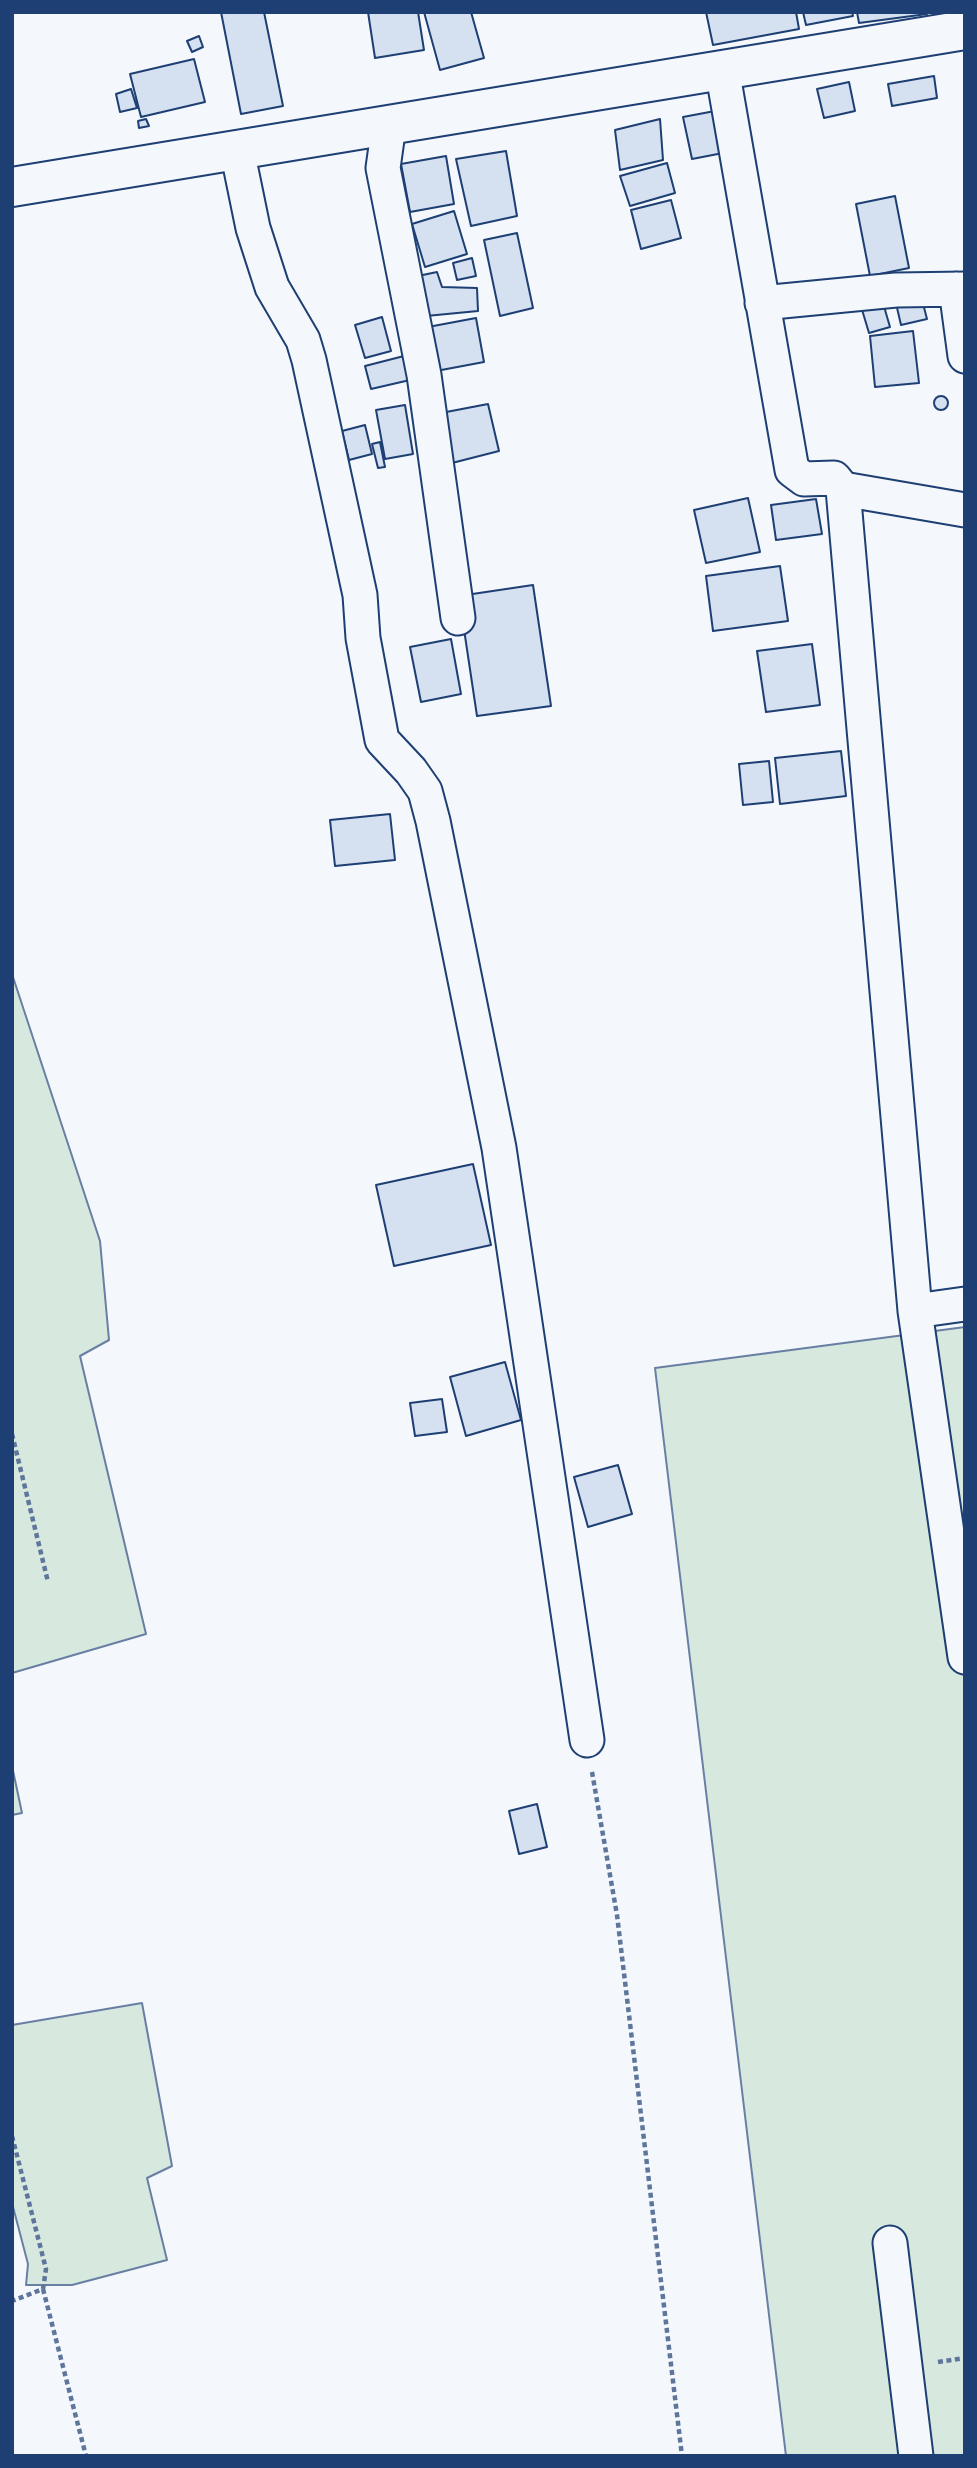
<!DOCTYPE html>
<style>
body{margin:0}
#map{position:relative;width:977px;height:2468px;overflow:hidden;background:#f4f7fb;font-family:Lato,sans-serif}
canvas{display:block}
.frame{position:absolute;inset:0;border:14px solid #1d3f73;pointer-events:none}
</style>
<div id="map">
<canvas width="977" height="2468"></canvas>
<div class="frame"></div>
</div>
<script>
const context = document.querySelector('canvas').getContext('2d');
context.lineJoin = 'round';
function fillPath(path, color) {
  context.fillStyle = color;
  context.fill(path, 'evenodd');
}
function shape(rows) {
  const path = new Path2D();
  for (const r of rows) {
    if (r.length === 3) {
      path.moveTo(r[0] + r[2], r[1]);
      path.arc(r[0], r[1], r[2], 0, 2 * Math.PI);
      continue;
    }
    path.moveTo(r[0], r[1]);
    for (let i = 2; i < r.length; i += 2) path.lineTo(r[i], r[i + 1]);
  }
  return path;
}
function strokePath(path, color, width, dash) {
  context.strokeStyle = color;
  context.lineWidth = width;
  context.lineCap = dash ? 'butt' : 'round';
  context.setLineDash(dash || []);
  context.stroke(path);
}
const green = shape([
 [12,974,100,1241,109,1340,80,1356,146,1634,12,1673,12,974],
 [965,1327,965,2456,786,2456,655,1368,965,1327],
 [12,1766,22,1813,12,1815,12,1766],
 [142,2003,172,2166,147,2178,167,2260,72,2285,26,2285,28,2264,12,2203,12,2025,142,2003]
]);
fillPath(green, '#d7e8df');
strokePath(green, '#687fa3', 2);
const building = shape([
 [221,12,264,12,283,106,241,114,221,12],
 [368,12,418,12,424,50,375,58,368,12],
 [424,12,471,12,484,58,440,70,424,12],
 [706,12,796,12,799,29,713,45,706,12],
 [803,12,852,12,853,16,806,25,803,12],
 [857,12,926,12,927,14,859,23,857,12],
 [199,36,203,47,192,52,187,41,199,36],
 [194,59,205,102,141,117,130,74,194,59],
 [934,76,937,98,892,106,888,84,934,76],
 [849,82,855,111,824,118,817,89,849,82],
 [131,89,137,108,120,112,116,94,131,89],
 [715,111,723,153,692,159,683,117,715,111],
 [146,119,149,126,139,128,138,121,146,119],
 [660,119,663,160,620,170,615,130,660,119],
 [506,151,517,216,471,226,456,159,506,151],
 [446,156,454,204,410,212,401,164,446,156],
 [667,163,675,193,630,206,620,176,667,163],
 [895,196,909,268,870,276,856,204,895,196],
 [671,200,681,238,641,249,631,210,671,200],
 [454,211,467,254,425,267,412,224,454,211],
 [517,233,533,308,500,316,484,240,517,233],
 [472,258,476,276,457,280,453,263,472,258],
 [437,272,442,287,477,288,478,311,426,316,418,276,437,272],
 [920,292,927,319,901,325,895,299,920,292],
 [881,296,890,327,869,333,860,303,881,296],
 [382,317,391,351,365,358,355,325,382,317],
 [476,318,484,362,436,371,428,327,476,318],
 [913,331,919,383,875,387,870,336,913,331],
 [404,356,410,380,371,389,365,366,404,356],
 [941,403,7],
 [488,404,499,451,452,463,441,413,488,404],
 [405,405,413,454,385,459,376,410,405,405],
 [365,425,372,454,349,460,342,431,365,425],
 [380,442,385,467,378,468,372,444,380,442],
 [748,498,760,552,706,563,694,510,748,498],
 [816,499,822,534,776,540,771,505,816,499],
 [780,566,788,621,713,631,706,576,780,566],
 [533,585,551,706,477,716,459,596,533,585],
 [451,639,461,694,421,702,410,647,451,639],
 [812,644,820,705,766,712,757,651,812,644],
 [841,751,846,796,780,804,775,758,841,751],
 [769,761,773,802,743,805,739,764,769,761],
 [390,814,395,860,335,866,330,820,390,814],
 [473,1164,491,1245,394,1266,376,1185,473,1164],
 [505,1362,521,1420,466,1436,450,1377,505,1362],
 [442,1399,447,1432,415,1436,410,1403,442,1399],
 [618,1465,632,1514,588,1527,574,1477,618,1465],
 [537,1804,547,1847,519,1854,509,1811,537,1804]
]);
fillPath(building, '#d5e0f0');
strokePath(building, '#1d3f73', 2);
const minor = shape([
 [722,69,792,470,804,479,834,478,843,489,915,1311,965,1657],
 [389,125,383,168,424,375,458,618],
 [237,150,253,228,272,287,303,340,309,360,360,595,363,638,382,740,411,771,425,791,433,821,499,1148,587,1740],
 [956,289,965,356],
 [762,303,896,290,965,289],
 [843,489,965,510],
 [915,1311,965,1304],
 [890,2243,916,2456]
]);
const tertiary = shape([
 [12,187,965,30]
]);
strokePath(minor, '#1d3f73', 37);
strokePath(tertiary, '#1d3f73', 42);
strokePath(shape([
 [12,1434,48,1582],
 [592,1772,617,1915,682,2456],
 [12,2136,46,2269,43,2289,12,2301],
 [43,2289,86,2456],
 [938,2362,965,2358]
]), '#5e769c', 4.5, [5, 3.5]);
strokePath(minor, '#f4f7fb', 33);
strokePath(tertiary, '#f4f7fb', 38);
</script>
